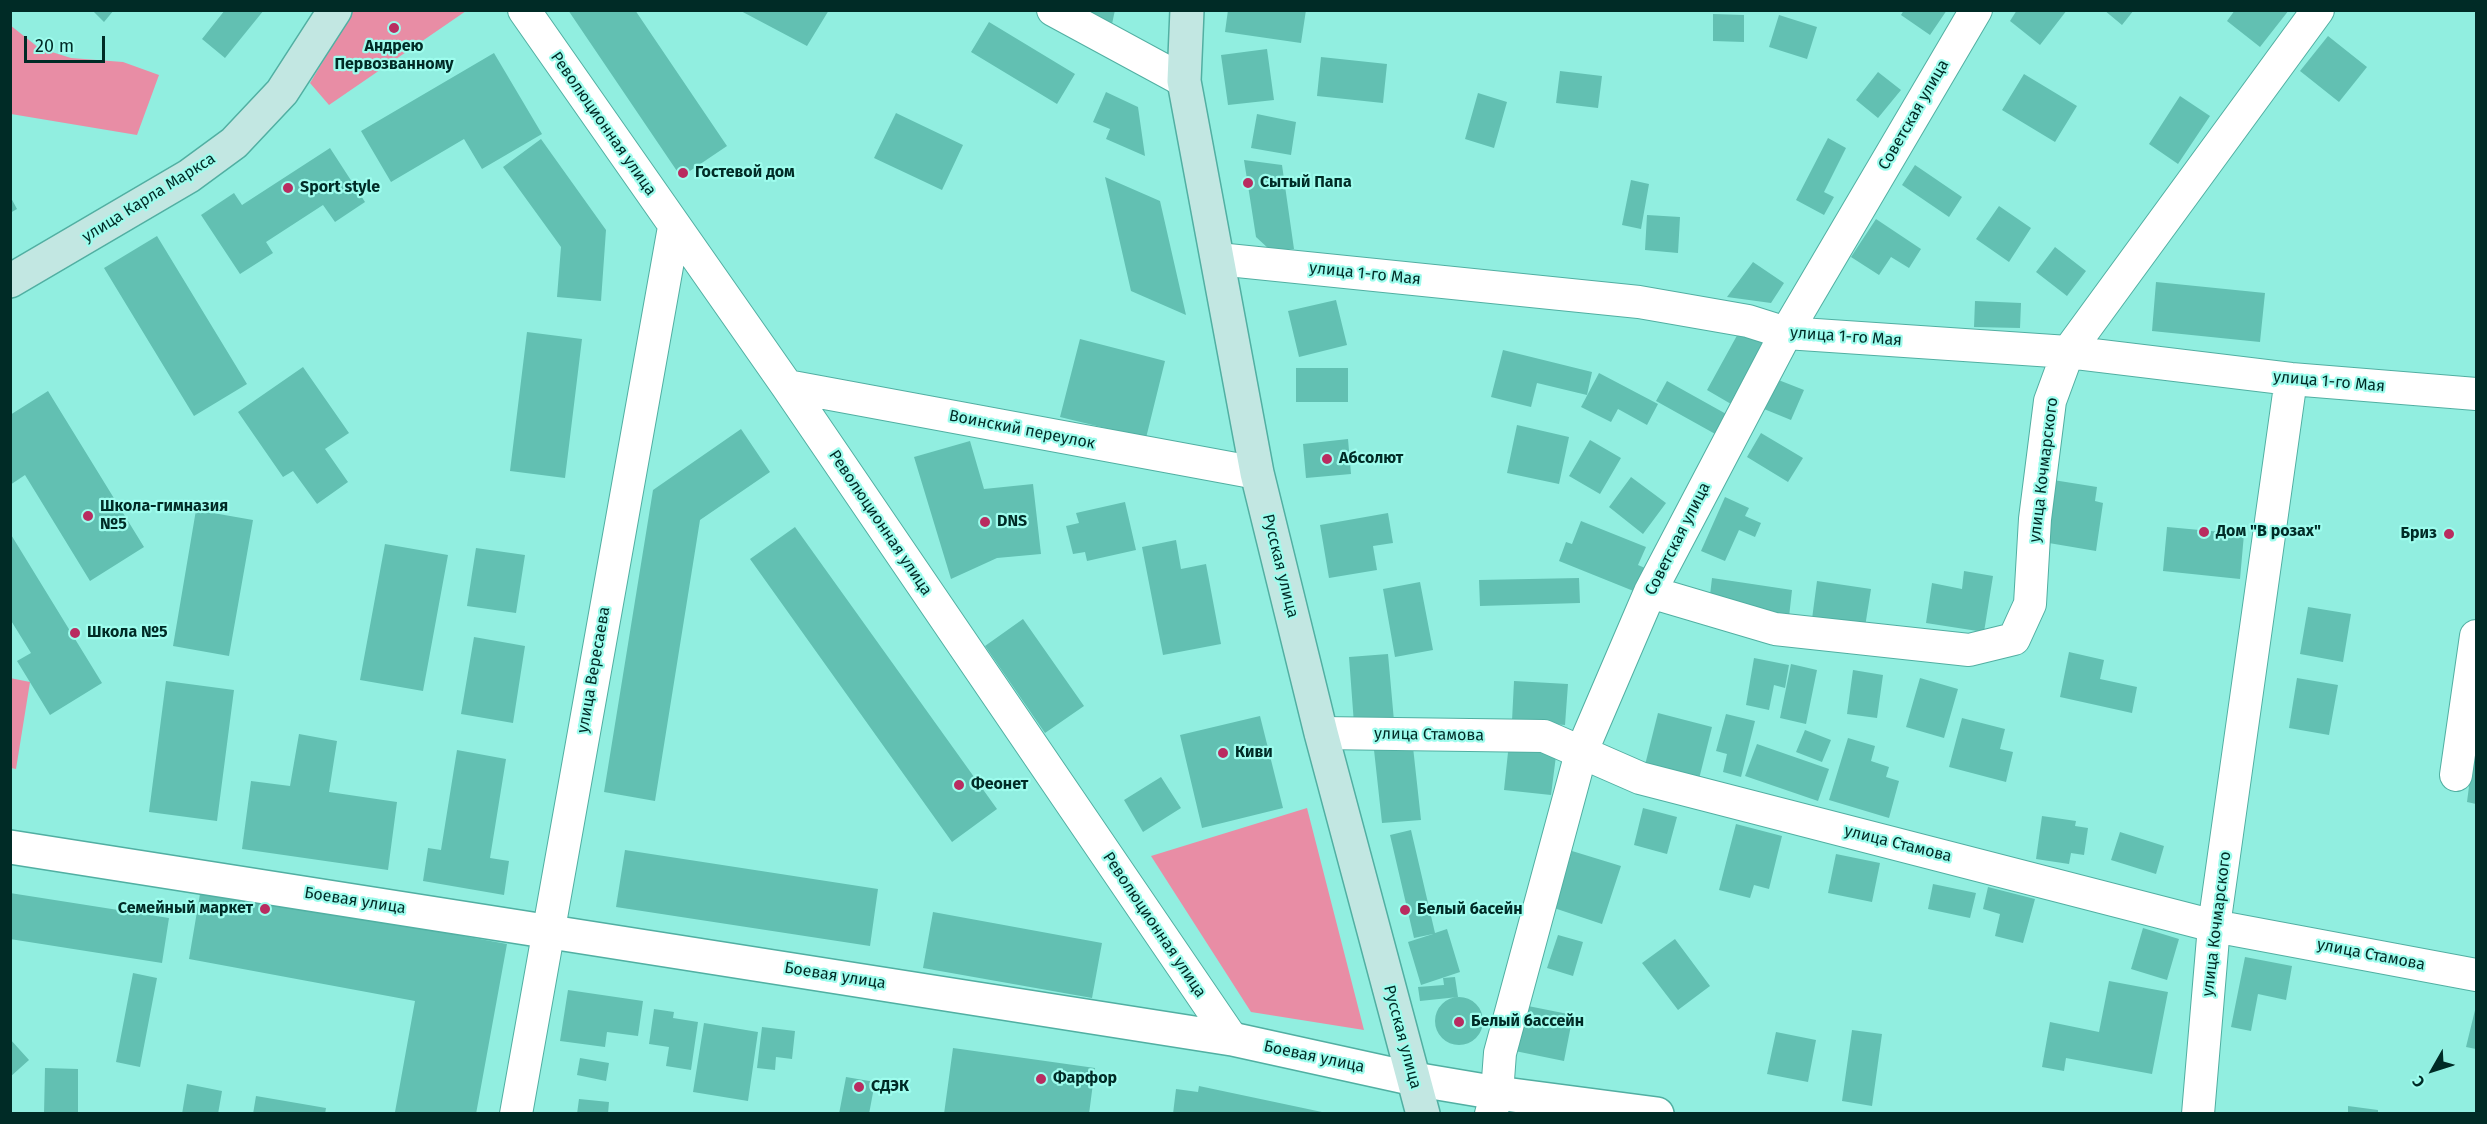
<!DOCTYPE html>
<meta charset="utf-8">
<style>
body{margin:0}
#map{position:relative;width:2487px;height:1124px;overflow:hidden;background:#91eee0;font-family:"Fira Sans",sans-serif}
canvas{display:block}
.frame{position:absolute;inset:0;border:12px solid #002b26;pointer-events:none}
.north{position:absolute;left:2403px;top:1040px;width:60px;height:60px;-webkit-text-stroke:4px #9efced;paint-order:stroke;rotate:231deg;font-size:16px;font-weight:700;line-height:24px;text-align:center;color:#002b26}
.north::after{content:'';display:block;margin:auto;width:21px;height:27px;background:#002b26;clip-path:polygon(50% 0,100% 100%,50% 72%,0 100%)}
.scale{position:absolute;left:24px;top:36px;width:81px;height:27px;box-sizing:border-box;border:3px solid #002b26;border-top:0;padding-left:8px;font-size:18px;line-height:21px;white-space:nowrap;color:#002b26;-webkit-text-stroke:4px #9efced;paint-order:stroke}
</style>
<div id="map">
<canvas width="2487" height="1124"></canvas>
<div class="frame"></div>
<div class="north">С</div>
<div class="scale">20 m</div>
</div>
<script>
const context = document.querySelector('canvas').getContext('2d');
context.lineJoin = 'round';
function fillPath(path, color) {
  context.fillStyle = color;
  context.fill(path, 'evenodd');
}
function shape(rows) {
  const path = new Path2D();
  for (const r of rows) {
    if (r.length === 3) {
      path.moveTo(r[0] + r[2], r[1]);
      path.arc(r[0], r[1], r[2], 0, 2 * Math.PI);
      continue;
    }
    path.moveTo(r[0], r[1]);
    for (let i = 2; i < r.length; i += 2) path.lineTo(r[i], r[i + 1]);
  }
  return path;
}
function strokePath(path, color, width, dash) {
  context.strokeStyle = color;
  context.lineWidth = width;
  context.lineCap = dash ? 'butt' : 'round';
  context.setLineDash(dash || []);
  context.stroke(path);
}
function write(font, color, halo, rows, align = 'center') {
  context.font = font + ' "Fira Sans",sans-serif';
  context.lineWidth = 4.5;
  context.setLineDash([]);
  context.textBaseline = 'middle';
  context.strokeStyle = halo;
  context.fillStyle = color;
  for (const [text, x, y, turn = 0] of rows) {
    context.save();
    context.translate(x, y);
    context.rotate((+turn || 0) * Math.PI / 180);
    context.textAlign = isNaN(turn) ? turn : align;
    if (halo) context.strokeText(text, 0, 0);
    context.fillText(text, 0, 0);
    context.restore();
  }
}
fillPath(shape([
 [353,11,466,11,329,105,310,83],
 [10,25,39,48,71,58,123,62,159,75,137,135,11,114],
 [10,678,30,682,16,769,11,768],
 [1307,808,1364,1030,1251,1012,1151,856]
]), '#e88da5');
fillPath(shape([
 [92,10,114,10,104,22],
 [225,10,264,10,225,58,202,39],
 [568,10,635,10,727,146,681,177],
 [739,10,829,10,807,46],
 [1078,10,1115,10,1112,24],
 [1228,10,1306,10,1301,43,1225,32],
 [1904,10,1947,10,1930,35,1901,15],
 [2017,10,2067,10,2040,45,2010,21],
 [2104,10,2134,10,2122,25],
 [2235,10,2289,10,2260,47,2227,21],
 [1713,14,1744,15,1744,42,1713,41],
 [1779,15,1817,27,1807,59,1769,47],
 [989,22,1075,74,1057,104,971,52],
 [2328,36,2367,67,2339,102,2300,71],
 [1267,49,1274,100,1228,105,1221,55],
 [494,53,542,134,482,169,464,139,391,182,361,131],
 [1321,57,1387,64,1383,103,1317,96],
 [1560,71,1602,76,1598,108,1556,103],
 [1878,72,1901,90,1878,118,1856,100],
 [2024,74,2077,106,2055,142,2002,110],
 [1106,92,1138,107,1145,156,1106,139,1110,129,1093,122],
 [1478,93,1507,102,1494,148,1465,139],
 [2180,96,2210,116,2178,164,2149,144],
 [896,113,963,145,942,190,874,158],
 [1257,114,1296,122,1291,155,1251,148],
 [1828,138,1846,148,1824,192,1834,197,1824,215,1796,200],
 [541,139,606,230,601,301,557,297,561,247,503,167],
 [330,148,365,202,335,222,323,205,266,242,273,253,240,274,201,215,234,193,242,205],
 [1244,160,1282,165,1294,249,1269,249,1256,237],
 [1915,165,1962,197,1949,217,1902,185],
 [1105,177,1160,201,1186,315,1131,291],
 [1631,180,1649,184,1641,229,1622,225],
 [10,196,17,209,10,213],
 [1999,206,2031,228,2009,262,1976,239],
 [1647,215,1680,217,1678,253,1645,250],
 [1876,219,1921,249,1909,268,1891,257,1879,275,1851,257],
 [157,236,247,384,194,416,104,268],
 [2055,247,2086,271,2067,296,2036,272],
 [1753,262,1784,283,1771,303,1727,297],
 [2156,282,2265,293,2260,342,2152,331],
 [1336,300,1347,345,1299,357,1288,311],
 [1975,301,2021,303,2020,328,1974,327],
 [1740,330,1765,344,1731,404,1707,390],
 [527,332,582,339,565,478,510,471],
 [1080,339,1165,361,1146,438,1060,417],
 [1503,350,1592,372,1587,395,1537,383,1531,407,1491,397],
 [303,367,349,433,325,449,348,482,317,504,293,471,283,477,238,412],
 [1296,368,1348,368,1348,402,1296,402],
 [1599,373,1658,404,1647,425,1618,409,1611,422,1581,407],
 [1776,379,1804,390,1791,420,1764,409],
 [1667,381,1728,415,1717,435,1656,401],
 [48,391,144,547,90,581,25,475,10,485,10,415],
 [1517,425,1569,437,1559,484,1507,473],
 [741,429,770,472,700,520,655,801,604,792,653,490],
 [1761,433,1803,458,1788,482,1747,457],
 [1348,439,1351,474,1306,478,1303,444],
 [1590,440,1621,458,1600,494,1569,476],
 [970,441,984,489,1033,484,1041,554,997,558,951,579,914,457],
 [1631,477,1666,503,1643,534,1609,507],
 [2047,479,2097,487,2095,501,2103,503,2096,551,2037,541],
 [1725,497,1749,508,1745,516,1761,523,1755,537,1739,530,1725,561,1701,551],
 [1125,502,1136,550,1087,561,1085,552,1073,554,1066,526,1079,523,1076,513],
 [196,510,253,520,229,656,173,646],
 [1388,513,1393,543,1373,546,1377,570,1329,578,1320,525],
 [1581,521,1646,547,1638,565,1645,568,1636,592,1559,561,1566,542,1572,544],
 [795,527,997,809,952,842,750,559],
 [2167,527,2244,534,2240,579,2163,571],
 [10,533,102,683,50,715,17,661,31,653,10,619],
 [1176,540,1181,569,1206,564,1221,644,1163,655,1142,547],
 [385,544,448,555,423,691,360,680],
 [476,548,525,555,516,613,467,606],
 [1964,571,1993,576,1984,632,1926,623,1932,583,1962,589],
 [1579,578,1580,603,1480,606,1479,580],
 [1712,578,1792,590,1789,617,1709,604],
 [1817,581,1871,589,1865,627,1812,619],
 [1420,582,1433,650,1395,657,1383,589],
 [2308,607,2351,614,2343,662,2300,654],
 [1023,619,1084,706,1045,733,985,646],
 [474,637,525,646,513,723,461,714],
 [2069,652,2104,660,2100,679,2137,687,2132,713,2060,697],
 [1388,654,1394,721,1354,724,1349,657],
 [1754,658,1789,665,1785,688,1774,685,1769,710,1746,705],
 [1791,664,1817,670,1806,724,1780,718],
 [1853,670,1883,675,1877,718,1847,714],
 [1920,678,1958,689,1944,738,1906,727],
 [2297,678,2338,685,2329,735,2289,728],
 [166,681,234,690,217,821,149,812],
 [1514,681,1568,684,1565,725,1512,721],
 [1658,713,1712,727,1699,779,1645,765],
 [1726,714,1755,721,1741,777,1723,772,1727,754,1716,751],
 [1260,716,1283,808,1202,828,1180,735],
 [1962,718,2005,729,2000,749,2013,752,2006,782,1949,767],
 [1805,730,1831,740,1822,762,1796,752],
 [299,734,337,741,329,792,397,802,388,870,242,849,251,781,290,786],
 [1848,738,1875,746,1871,761,1889,767,1886,777,1899,781,1889,818,1829,800],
 [1509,743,1557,748,1551,795,1504,790],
 [1757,744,1829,769,1818,801,1745,776],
 [1413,747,1421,820,1382,823,1374,750],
 [457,750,506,759,490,858,509,861,504,895,423,881,428,848,441,850],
 [2473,755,2476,755,2476,804,2467,802],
 [1161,777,1181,808,1143,832,1124,800],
 [1643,808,1677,817,1667,854,1634,845],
 [2042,816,2076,821,2075,826,2088,828,2084,855,2071,853,2069,864,2036,859],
 [1736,824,1782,836,1769,889,1754,885,1750,898,1719,890],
 [1411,830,1435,933,1447,929,1460,972,1421,985,1408,942,1433,934,1414,938,1390,835],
 [2120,832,2164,846,2156,874,2111,860],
 [625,850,878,889,870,946,616,907],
 [1572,851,1621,866,1602,924,1554,908],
 [1836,854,1880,863,1872,902,1828,893],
 [1933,884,1976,893,1970,918,1928,909],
 [1988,887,2035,899,2023,943,1995,936,2000,914,1983,909],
 [201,888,507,944,476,1114,395,1112,415,1001,189,959],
 [10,893,169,918,162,963,10,939],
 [933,912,1102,943,1092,998,923,968],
 [2143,928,2179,939,2167,980,2131,969],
 [1558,935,1583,942,1573,976,1547,968],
 [1675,939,1710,986,1678,1010,1642,963],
 [2245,957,2292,966,2286,1000,2258,994,2251,1031,2231,1027],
 [133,973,157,978,140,1067,116,1062],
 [1455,977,1458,997,1420,1001,1418,987,1444,985,1443,978],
 [2109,981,2168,992,2152,1074,2066,1058,2064,1071,2042,1067,2050,1022,2099,1032],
 [568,990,643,1001,638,1036,607,1032,605,1047,560,1041],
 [1459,1021,24],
 [1523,1005,1573,1015,1564,1061,1515,1051],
 [2476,1006,2476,1049,2466,1047],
 [654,1009,674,1012,673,1018,698,1022,691,1070,666,1066,669,1047,649,1044],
 [704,1023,758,1032,748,1101,693,1092],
 [762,1027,795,1031,792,1059,776,1057,775,1070,757,1068],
 [1852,1030,1882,1034,1872,1106,1842,1101],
 [1776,1032,1816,1040,1808,1082,1767,1074],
 [10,1039,29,1060,10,1077],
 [953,1048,1095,1068,1089,1114,944,1114],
 [580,1058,609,1063,606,1081,577,1075],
 [45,1068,78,1069,78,1114,44,1114],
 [846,1077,875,1082,869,1114,839,1114],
 [187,1084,222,1091,218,1114,182,1114],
 [1199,1086,1322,1112,1322,1114,1173,1114,1176,1089,1198,1092],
 [256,1096,326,1108,325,1114,253,1114],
 [579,1099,609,1102,608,1114,577,1114],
 [2348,1106,2378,1110,2378,1114,2348,1114]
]), '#62c0b2');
const minor = shape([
 [524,10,787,386,1232,1039],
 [1053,10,1184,81],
 [1218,259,1639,302,1748,321,1786,333,2068,352,2291,379,2476,394],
 [787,386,1257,473],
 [1650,592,1775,629,1969,650,2014,639,2030,604,2035,519,2050,401,2068,352,2318,10],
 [1321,733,1544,736,1640,778,2214,926,2476,975],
 [2456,775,2476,636],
 [516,1114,674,227],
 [1491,1114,1497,1093,1500,1053,1581,753,1650,592,1786,333,1976,10],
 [2198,1114,2214,926,2291,379]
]);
const tertiary = shape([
 [10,847,1232,1039,1414,1079,1497,1093,1657,1114]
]);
const secondary = shape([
 [1187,10,1184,81,1257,473,1321,733,1423,1114],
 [10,281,189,176,234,143,282,92,335,10]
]);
strokePath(minor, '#51afa2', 34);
strokePath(tertiary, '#51afa2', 36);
strokePath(secondary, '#51afa2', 36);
strokePath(minor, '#fff', 32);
strokePath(tertiary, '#fff', 33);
strokePath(secondary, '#c2e7e2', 33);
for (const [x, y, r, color] of [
 [394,28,6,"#b92c60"],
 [683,173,6,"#b92c60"],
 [1248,183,6,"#b92c60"],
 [288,188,6,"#b92c60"],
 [1327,459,6,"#b92c60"],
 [88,516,6,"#b92c60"],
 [985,522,6,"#b92c60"],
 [2204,532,6,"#b92c60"],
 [2449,534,6,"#b92c60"],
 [75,633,6,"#b92c60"],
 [1223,753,6,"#b92c60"],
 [959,785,6,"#b92c60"],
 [265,909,6,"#b92c60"],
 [1405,910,6,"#b92c60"],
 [1459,1022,6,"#b92c60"],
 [1041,1079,6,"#b92c60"],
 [859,1087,6,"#b92c60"]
]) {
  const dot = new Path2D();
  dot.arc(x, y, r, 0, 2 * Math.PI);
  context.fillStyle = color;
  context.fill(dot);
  strokePath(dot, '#9efced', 2);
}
write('bold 16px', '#002b26', '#9efced', [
 ["Андрею",394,47,"center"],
 ["Первозванному",394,65,"center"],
 ["Гостевой дом",695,173],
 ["Сытый Папа",1260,183],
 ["Sport style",300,188],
 ["Абсолют",1339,459],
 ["Школа-гимназия",100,507],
 ["№5",100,525],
 ["DNS",997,522],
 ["Дом \"В розах\"",2216,532],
 ["Бриз",2437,534,"right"],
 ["Школа №5",87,633],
 ["Киви",1235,753],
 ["Феонет",971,785],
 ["Семейный маркет",253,909,"right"],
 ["Белый басейн",1417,910],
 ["Белый баcсейн",1471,1022],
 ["Фарфор",1053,1079],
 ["СДЭК",871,1087]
], 'left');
write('16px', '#002b26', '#9efced', [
 ["Советская улица",1914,115,-60],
 ["Революционная улица",603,124,55],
 ["улица Карла Маркса",149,198,-32],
 ["улица 1-го Мая",1365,274,6],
 ["улица 1-го Мая",1846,337,4],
 ["улица 1-го Мая",2329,382,5],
 ["Воинский переулок",1022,430,11],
 ["улица Кочмарского",2044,470,-83],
 ["Революционная улица",880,523,56],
 ["Советская улица",1678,539,-63],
 ["Русская улица",1280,566,76],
 ["улица Вересаева",594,670,-80],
 ["улица Стамова",1429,735,1],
 ["улица Стамова",1898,844,14],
 ["Боевая улица",355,901,9],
 ["улица Кочмарского",2217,924,-83],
 ["Революционная улица",1154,925,56],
 ["улица Стамова",2371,955,11],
 ["Боевая улица",835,976,9],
 ["Русская улица",1402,1037,75],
 ["Боевая улица",1314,1057,12]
]);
</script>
